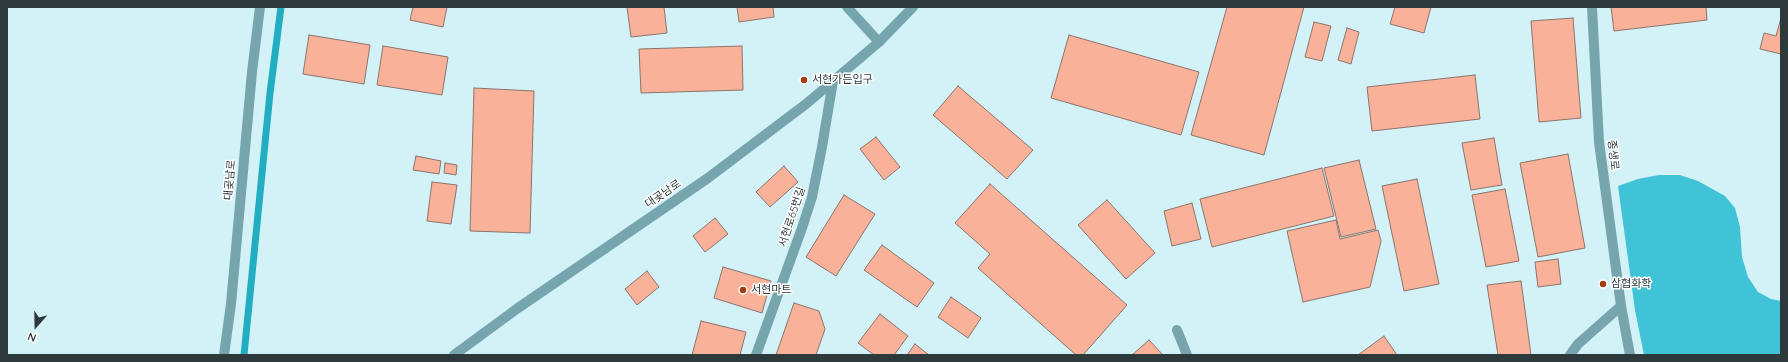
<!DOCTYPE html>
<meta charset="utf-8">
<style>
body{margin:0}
#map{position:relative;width:1788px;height:362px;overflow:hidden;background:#d2f2f7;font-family:Quicksand,sans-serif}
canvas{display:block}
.frame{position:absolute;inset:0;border:8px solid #2d393b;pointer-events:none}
.north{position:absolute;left:16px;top:306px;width:40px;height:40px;-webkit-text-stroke:3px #fff;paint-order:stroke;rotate:200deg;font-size:11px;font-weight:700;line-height:16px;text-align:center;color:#2d393b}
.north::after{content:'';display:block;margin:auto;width:14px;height:18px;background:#2d393b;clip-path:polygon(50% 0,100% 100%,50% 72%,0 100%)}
</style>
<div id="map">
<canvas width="1788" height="362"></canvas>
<div class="frame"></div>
<div class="north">N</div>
</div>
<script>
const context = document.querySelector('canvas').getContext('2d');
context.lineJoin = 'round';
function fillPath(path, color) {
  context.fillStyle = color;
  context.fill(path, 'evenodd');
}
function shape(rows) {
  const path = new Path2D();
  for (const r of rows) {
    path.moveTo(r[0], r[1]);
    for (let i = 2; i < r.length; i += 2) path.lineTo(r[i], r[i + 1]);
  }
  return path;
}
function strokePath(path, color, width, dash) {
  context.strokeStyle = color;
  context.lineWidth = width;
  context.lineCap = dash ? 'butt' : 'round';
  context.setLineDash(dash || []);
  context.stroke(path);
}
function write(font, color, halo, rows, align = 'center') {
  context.font = font + ' Quicksand,"Noto Sans KR",sans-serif';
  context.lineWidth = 3;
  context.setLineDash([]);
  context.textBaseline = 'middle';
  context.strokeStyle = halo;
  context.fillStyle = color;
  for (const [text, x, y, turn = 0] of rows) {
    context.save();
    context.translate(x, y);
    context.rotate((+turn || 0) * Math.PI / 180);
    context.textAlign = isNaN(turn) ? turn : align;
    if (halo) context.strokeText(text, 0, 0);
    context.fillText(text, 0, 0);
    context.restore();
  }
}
fillPath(shape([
 [1659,175,1680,175,1698,181,1725,196,1735,208,1740,227,1742,257,1748,277,1758,292,1771,299,1781,301,1781,355,1644,355,1635,310,1618,186,1638,179]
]), '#41c3d7');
strokePath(shape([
 [244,355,270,93,281,7]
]), '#21aec1', 7);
const building = shape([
 [413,7,447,7,443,27,410,20,413,7],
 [627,7,664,7,667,33,631,37,627,7],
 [737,7,773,7,774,17,739,22,737,7],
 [1227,7,1304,7,1264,155,1191,135,1227,7],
 [1395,7,1431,7,1424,33,1390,24,1395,7],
 [1611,7,1706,7,1707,20,1614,31,1611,7],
 [1573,18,1581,118,1539,122,1531,21,1573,18],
 [1781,18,1781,54,1760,49,1764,33,1776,36,1781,18],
 [1314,22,1331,26,1322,61,1305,57,1314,22],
 [1347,28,1359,32,1351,64,1338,60,1347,28],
 [309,35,370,45,364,84,303,74,309,35],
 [1069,35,1199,72,1181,135,1051,98,1069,35],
 [383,46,448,57,442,95,377,85,383,46],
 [742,46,743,90,641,93,639,49,742,46],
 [1475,75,1480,119,1372,131,1367,87,1475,75],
 [958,86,1033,150,1007,179,933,115,958,86],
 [474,88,534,91,530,233,470,231,474,88],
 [876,137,900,167,884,180,860,149,876,137],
 [1494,138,1502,185,1471,190,1462,143,1494,138],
 [1568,154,1585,248,1538,257,1520,163,1568,154],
 [416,156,441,161,439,174,413,170,416,156],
 [1359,160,1376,229,1341,237,1324,168,1359,160],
 [445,163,457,165,456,175,444,173,445,163],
 [784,166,798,182,770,207,756,192,784,166],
 [1322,168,1334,216,1212,247,1200,199,1322,168],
 [1417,179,1439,284,1404,291,1382,186,1417,179],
 [432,182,457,185,451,224,427,221,432,182],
 [990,184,1127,305,1083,355,1076,355,978,268,990,254,955,223,990,184],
 [1505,189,1519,261,1486,267,1472,195,1505,189],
 [844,195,875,214,836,276,806,257,844,195],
 [1107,200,1155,253,1126,279,1078,225,1107,200],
 [1192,203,1201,239,1172,246,1164,211,1192,203],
 [715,218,728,234,705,252,693,236,715,218],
 [1336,220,1340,239,1378,230,1381,241,1370,287,1303,302,1287,231,1336,220],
 [882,245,934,283,917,307,864,270,882,245],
 [1558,259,1561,284,1538,287,1535,262,1558,259],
 [723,267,771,281,762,313,714,298,723,267],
 [647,271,659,287,637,305,625,289,647,271],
 [1521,281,1531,355,1498,355,1487,285,1521,281],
 [951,297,981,318,968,338,938,317,951,297],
 [794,303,819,311,825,329,816,355,776,355,794,303],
 [880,314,908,336,894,355,874,355,858,343,880,314],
 [701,321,746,332,740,355,692,355,701,321],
 [1384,336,1397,355,1358,355,1384,336],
 [1149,340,1163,355,1132,355,1149,340],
 [915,344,929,355,907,355,915,344]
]);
fillPath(building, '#f9b299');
strokePath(building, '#8c736b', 1);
strokePath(shape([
 [847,7,879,42],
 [1177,330,1187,355],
 [224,355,231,304,252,72,260,7],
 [756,355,802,228,812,197,822,147,833,81],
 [1570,355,1578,344,1621,306]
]), '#77a5ad', 10);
strokePath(shape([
 [1592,7,1599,142,1621,306,1630,355]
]), '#77a5ad', 10);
strokePath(shape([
 [454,355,518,308,708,178,806,104,879,42,913,7]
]), '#77a5ad', 10);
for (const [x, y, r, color] of [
 [804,80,4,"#a23c13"],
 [1603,284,4,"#a23c13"],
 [743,290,4,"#a23c13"]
]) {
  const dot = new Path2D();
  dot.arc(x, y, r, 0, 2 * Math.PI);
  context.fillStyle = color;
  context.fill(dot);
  strokePath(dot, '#fff', 1.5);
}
write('11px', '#2d393b', '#fff', [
 ["서현가든입구",812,80],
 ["삼협화학",1611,284],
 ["서현마트",751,290]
], 'left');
write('11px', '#2d393b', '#fff', [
 ["종생로",1613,155,83],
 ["대곶남로",230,180,-85],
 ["대곶남로",663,194,-34],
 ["서현로65번길",792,217,-72]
]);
</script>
